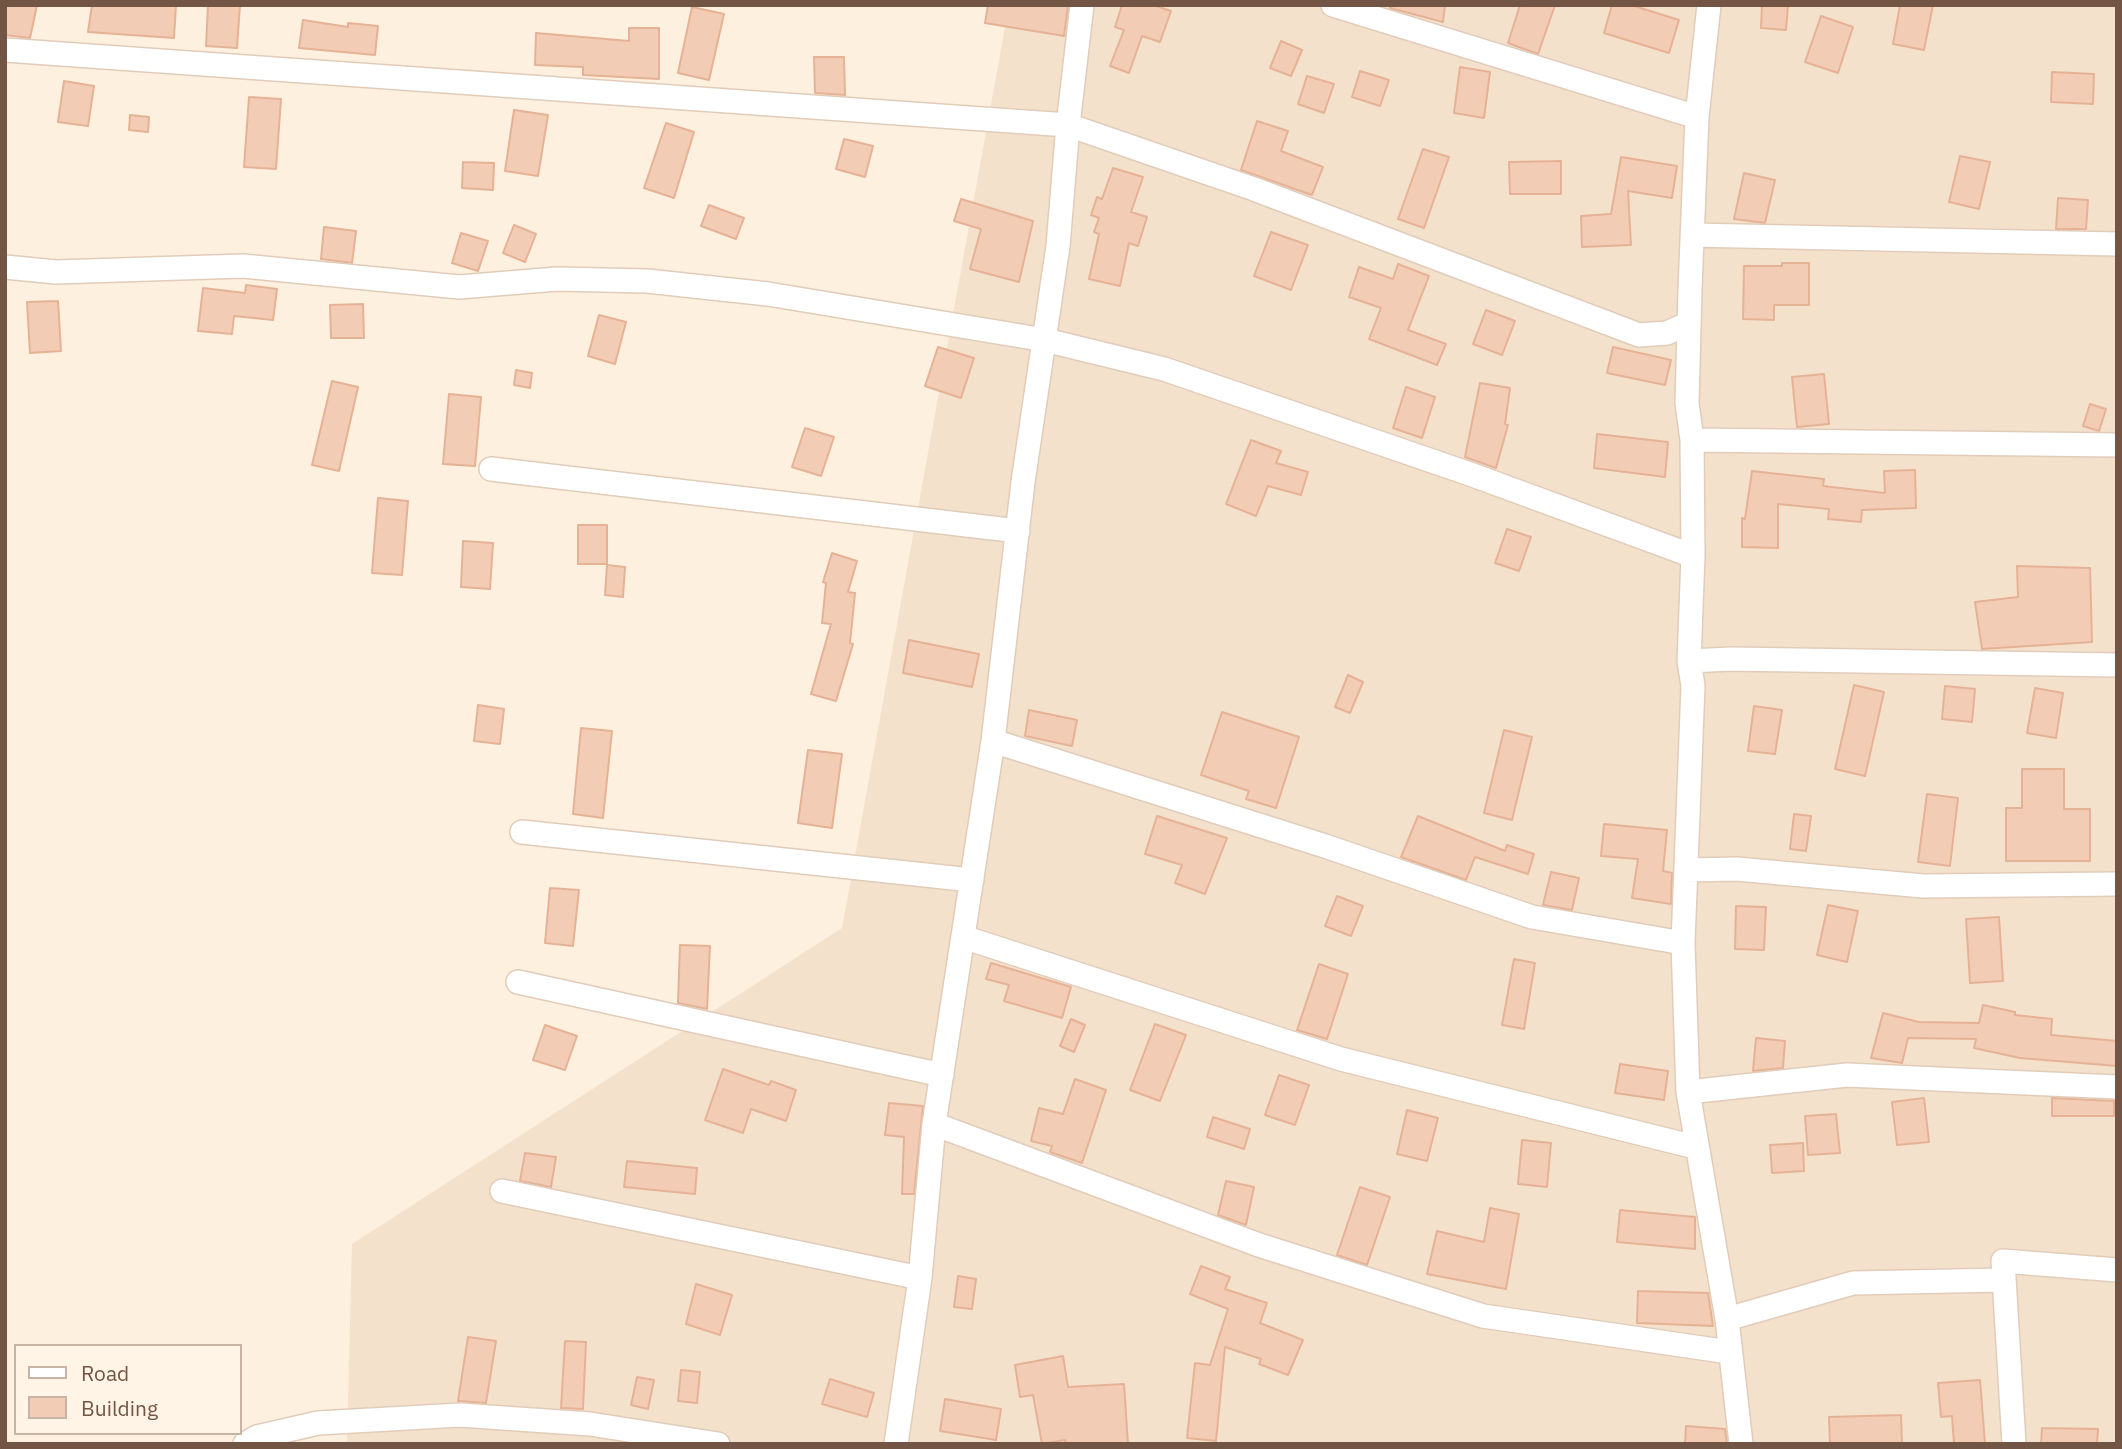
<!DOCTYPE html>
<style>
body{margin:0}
#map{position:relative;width:2122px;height:1449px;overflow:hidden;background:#fdf0de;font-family:"IBM Plex Sans",sans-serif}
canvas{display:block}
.frame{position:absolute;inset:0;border:7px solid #735546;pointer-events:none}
.legend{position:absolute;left:14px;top:1344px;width:228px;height:91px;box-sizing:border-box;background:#fff4e5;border:2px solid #c7b4a5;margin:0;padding:9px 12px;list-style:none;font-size:21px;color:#735546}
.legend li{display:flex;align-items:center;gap:14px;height:35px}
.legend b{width:35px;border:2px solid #c7b4a5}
</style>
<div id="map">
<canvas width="2122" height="1449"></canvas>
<div class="frame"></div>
<ul class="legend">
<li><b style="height:9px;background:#fff"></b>Road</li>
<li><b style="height:19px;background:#f3ccb5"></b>Building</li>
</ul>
</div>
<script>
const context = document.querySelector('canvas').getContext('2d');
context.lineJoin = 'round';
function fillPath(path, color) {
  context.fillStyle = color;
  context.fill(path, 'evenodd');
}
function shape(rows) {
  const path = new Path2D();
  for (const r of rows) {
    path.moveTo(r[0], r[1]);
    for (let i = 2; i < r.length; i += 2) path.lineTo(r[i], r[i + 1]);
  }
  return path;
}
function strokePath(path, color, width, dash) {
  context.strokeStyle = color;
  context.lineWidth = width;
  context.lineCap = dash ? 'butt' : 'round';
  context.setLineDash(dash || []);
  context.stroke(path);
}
fillPath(shape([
 [1009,5,2117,5,2117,1444,347,1444,352,1244,842,928]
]), '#f4e1cc');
const building = shape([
 [5,5,37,5,30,38,5,35,5,5],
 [92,5,176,5,174,38,88,32,92,5],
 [208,5,240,5,237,48,206,46,208,5],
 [988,5,1068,5,1064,36,985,23,988,5],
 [1122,5,1153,5,1171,11,1160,42,1142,36,1129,73,1110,66,1124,30,1115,27,1122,5],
 [1390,5,1445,5,1443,22,1390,8,1390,5],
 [1520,5,1555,5,1538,54,1508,43,1520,5],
 [1612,5,1631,5,1679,20,1669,53,1604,33,1612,5],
 [1762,5,1788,5,1786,30,1761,28,1762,5],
 [1900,5,1933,5,1924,50,1893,44,1900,5],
 [692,7,724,14,709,80,678,73,692,7],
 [1821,16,1853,27,1838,73,1805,62,1821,16],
 [303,20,348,27,348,23,378,26,375,55,299,48,303,20],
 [629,28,659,28,659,79,583,75,583,67,535,65,536,33,629,41,629,28],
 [1281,41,1302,50,1291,76,1270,68,1281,41],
 [814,57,844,57,845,95,815,93,814,57],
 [1460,67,1490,72,1484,118,1454,113,1460,67],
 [1360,71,1389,80,1380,106,1352,97,1360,71],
 [2052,72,2094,74,2093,104,2051,102,2052,72],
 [1307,76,1334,84,1324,113,1298,104,1307,76],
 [64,81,94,86,88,126,58,122,64,81],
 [249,97,281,99,276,169,244,167,249,97],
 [514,110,548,115,538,176,505,171,514,110],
 [130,115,149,117,148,132,129,130,130,115],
 [1257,121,1288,131,1281,151,1323,167,1312,195,1241,170,1257,121],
 [666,123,694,132,674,198,644,188,666,123],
 [844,139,873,146,865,177,836,169,844,139],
 [1423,149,1449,157,1424,228,1398,219,1423,149],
 [1960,156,1990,162,1979,209,1949,202,1960,156],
 [1621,157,1677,166,1672,198,1628,191,1631,245,1582,247,1581,216,1611,214,1621,157],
 [1561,161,1561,194,1510,194,1509,162,1561,161],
 [463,162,494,163,493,190,462,188,463,162],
 [1113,168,1143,177,1131,212,1147,217,1138,246,1129,243,1120,286,1089,279,1099,234,1094,232,1099,218,1091,215,1097,197,1102,199,1113,168],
 [1744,173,1775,180,1765,223,1734,219,1744,173],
 [2058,198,2088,200,2086,229,2056,229,2058,198],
 [961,199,1033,221,1019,282,970,269,981,229,954,221,961,199],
 [709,205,744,218,736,239,701,226,709,205],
 [514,225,536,234,525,262,503,253,514,225],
 [324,227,356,231,352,263,321,259,324,227],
 [1271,232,1308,245,1291,290,1254,276,1271,232],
 [461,233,488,241,478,271,452,263,461,233],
 [1782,263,1809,263,1809,305,1774,305,1774,320,1743,319,1744,266,1782,266,1782,263],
 [1398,264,1429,276,1408,330,1446,344,1437,365,1369,339,1381,308,1349,297,1359,267,1393,279,1398,264],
 [246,285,277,289,273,320,234,316,232,334,198,331,203,288,245,293,246,285],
 [58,301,61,351,30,353,27,302,58,301],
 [363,304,364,338,331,338,330,305,363,304],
 [1486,310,1515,321,1502,355,1473,344,1486,310],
 [599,315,626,322,615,364,588,356,599,315],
 [938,347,974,358,961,398,925,386,938,347],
 [1613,347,1671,360,1665,385,1607,373,1613,347],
 [516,370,532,373,530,388,514,385,516,370],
 [1824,374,1829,424,1797,427,1792,377,1824,374],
 [332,381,358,387,339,471,312,465,332,381],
 [1480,383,1510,388,1505,424,1508,425,1496,468,1465,457,1480,383],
 [1406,387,1435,397,1422,438,1393,428,1406,387],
 [449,394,481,397,475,466,443,464,449,394],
 [2090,404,2106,409,2099,431,2083,426,2090,404],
 [805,428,834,437,821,476,792,467,805,428],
 [1597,434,1668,442,1665,477,1594,468,1597,434],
 [1251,440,1281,451,1276,463,1308,472,1301,495,1268,486,1256,516,1226,504,1251,440],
 [1915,470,1916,508,1862,510,1861,522,1828,519,1829,509,1778,504,1778,548,1742,547,1742,518,1745,519,1752,471,1824,479,1823,486,1885,493,1884,471,1915,470],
 [378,498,408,501,402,575,372,573,378,498],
 [578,525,607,525,607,564,578,564,578,525],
 [1507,529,1531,537,1519,571,1495,563,1507,529],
 [463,541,493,543,490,589,461,587,463,541],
 [832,553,857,561,848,592,855,593,850,643,853,644,836,701,811,694,831,624,822,623,826,583,823,582,832,553],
 [607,565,625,567,623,597,605,595,607,565],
 [2017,566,2090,568,2092,642,1982,649,1975,602,2018,597,2017,566],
 [909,640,979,654,972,687,903,673,909,640],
 [1348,675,1363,682,1350,713,1335,707,1348,675],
 [1854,685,1884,692,1865,776,1835,769,1854,685],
 [1945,686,1975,689,1972,722,1942,719,1945,686],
 [2035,688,2063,693,2056,738,2027,733,2035,688],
 [478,705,504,709,500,744,474,741,478,705],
 [1754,706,1782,710,1775,754,1748,751,1754,706],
 [1029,710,1077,720,1072,746,1025,736,1029,710],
 [1222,712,1299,737,1276,808,1246,799,1249,791,1201,775,1222,712],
 [581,728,612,731,603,818,573,814,581,728],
 [1504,730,1532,737,1512,820,1484,813,1504,730],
 [808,750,842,754,832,828,798,823,808,750],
 [2022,769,2064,769,2064,809,2090,809,2090,861,2006,861,2006,808,2022,808,2022,769],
 [1927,794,1958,798,1950,866,1918,862,1927,794],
 [1794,814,1811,816,1806,851,1790,849,1794,814],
 [1157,816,1227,838,1205,894,1175,883,1182,865,1145,854,1157,816],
 [1418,816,1505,851,1507,845,1534,854,1528,874,1475,857,1466,880,1401,857,1418,816],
 [1604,824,1667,830,1663,871,1672,873,1671,904,1632,898,1638,859,1601,856,1604,824],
 [1551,872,1579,878,1572,910,1543,905,1551,872],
 [550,888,579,890,573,946,545,943,550,888],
 [1337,896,1363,906,1351,936,1325,926,1337,896],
 [1828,905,1858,911,1847,962,1817,955,1828,905],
 [1736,906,1766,907,1764,950,1735,949,1736,906],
 [1999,917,2003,981,1970,983,1966,919,1999,917],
 [680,945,710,946,707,1009,678,1003,680,945],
 [1514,959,1535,963,1524,1029,1502,1025,1514,959],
 [991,963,1071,987,1062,1018,1004,1001,1009,985,986,979,991,963],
 [1319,964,1348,974,1327,1039,1297,1030,1319,964],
 [1983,1005,2015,1012,2015,1015,2052,1019,2051,1035,2117,1041,2117,1066,2020,1058,1974,1048,1976,1039,1908,1038,1902,1063,1871,1058,1883,1013,1919,1022,1979,1023,1983,1005],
 [1071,1019,1085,1025,1074,1052,1060,1046,1071,1019],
 [1155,1024,1186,1035,1160,1101,1130,1090,1155,1024],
 [545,1025,577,1036,565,1070,533,1060,545,1025],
 [1756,1038,1785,1041,1783,1068,1753,1071,1756,1038],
 [1620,1064,1668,1071,1664,1100,1615,1093,1620,1064],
 [723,1069,769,1085,771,1081,796,1090,786,1121,751,1109,743,1133,705,1120,723,1069],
 [1279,1075,1309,1085,1295,1125,1265,1115,1279,1075],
 [1075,1079,1106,1090,1082,1163,1050,1152,1052,1146,1031,1141,1039,1108,1063,1114,1075,1079],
 [1924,1098,1929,1142,1897,1145,1892,1102,1924,1098],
 [2052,1098,2114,1101,2114,1116,2052,1116,2052,1098],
 [889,1103,923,1106,914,1194,902,1194,904,1137,885,1135,889,1103],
 [1407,1110,1438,1118,1427,1161,1397,1154,1407,1110],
 [1836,1114,1840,1153,1808,1155,1805,1116,1836,1114],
 [1213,1117,1250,1129,1244,1149,1207,1137,1213,1117],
 [1522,1140,1551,1143,1547,1187,1518,1184,1522,1140],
 [1803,1143,1804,1171,1772,1173,1770,1145,1803,1143],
 [525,1153,556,1157,551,1187,520,1181,525,1153],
 [627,1161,697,1168,695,1194,624,1187,627,1161],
 [1226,1181,1254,1187,1246,1225,1218,1215,1226,1181],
 [1360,1187,1390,1197,1367,1265,1337,1255,1360,1187],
 [1490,1208,1519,1214,1506,1289,1427,1274,1437,1231,1484,1242,1490,1208],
 [1620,1210,1695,1217,1695,1249,1617,1242,1620,1210],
 [1201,1266,1230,1277,1225,1289,1267,1303,1260,1323,1303,1340,1288,1375,1259,1364,1261,1359,1225,1347,1216,1441,1187,1438,1195,1363,1210,1365,1228,1309,1190,1294,1201,1266],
 [958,1276,976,1279,972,1309,954,1307,958,1276],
 [696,1284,732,1295,720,1335,686,1324,696,1284],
 [1638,1291,1708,1293,1713,1326,1637,1323,1638,1291],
 [468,1337,496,1341,486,1403,458,1401,468,1337],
 [565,1341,586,1342,583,1409,561,1408,565,1341],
 [1063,1356,1068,1387,1124,1384,1128,1444,1066,1444,1065,1440,1042,1444,1033,1395,1020,1397,1015,1365,1063,1356],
 [681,1370,700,1372,697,1403,678,1401,681,1370],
 [637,1377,654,1380,648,1409,631,1405,637,1377],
 [830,1379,874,1393,867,1417,822,1404,830,1379],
 [1980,1380,1985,1444,1954,1444,1952,1416,1941,1417,1938,1383,1980,1380],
 [945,1399,1001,1409,996,1440,940,1431,945,1399],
 [1901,1415,1902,1444,1830,1444,1829,1417,1901,1415],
 [1686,1426,1725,1429,1727,1444,1685,1444,1686,1426],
 [2042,1428,2098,1429,2097,1444,2041,1444,2042,1428]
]);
fillPath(building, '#f3ccb5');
strokePath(building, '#e6b295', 2);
const minor = shape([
 [1333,5,1697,117],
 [5,50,1068,125,1254,189,1639,335,1667,333,1689,323],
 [1693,235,2117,244],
 [5,267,56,272,243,266,459,287,557,279,647,281,768,294,1045,340,1164,369,1470,474,1693,556],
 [1692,440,2117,445],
 [491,469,1018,531],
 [1689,661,1693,556,1692,440,1687,403,1690,289,1697,117,1709,5],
 [993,741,1325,846,1532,917,1683,943],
 [522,832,972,880],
 [1686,870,1737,869,1923,886,2117,884],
 [963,937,1341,1059,1695,1147],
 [518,982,942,1075],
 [1688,1092,1847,1075,2117,1087],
 [934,1124,1259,1245,1483,1316,1729,1352],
 [502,1191,920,1278],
 [1727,1319,1853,1283,2003,1280],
 [245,1444,257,1437,318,1423,460,1415,590,1424,718,1444],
 [896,1444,920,1278,934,1124,993,741,1023,482,1058,246,1068,125,1082,5],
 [1741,1444,1727,1319,1688,1092,1683,943,1693,686,1689,661,1731,659,2117,665],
 [2014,1444,2003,1261,2117,1270]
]);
strokePath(minor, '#e1ccba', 26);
strokePath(minor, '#fff', 23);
</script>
